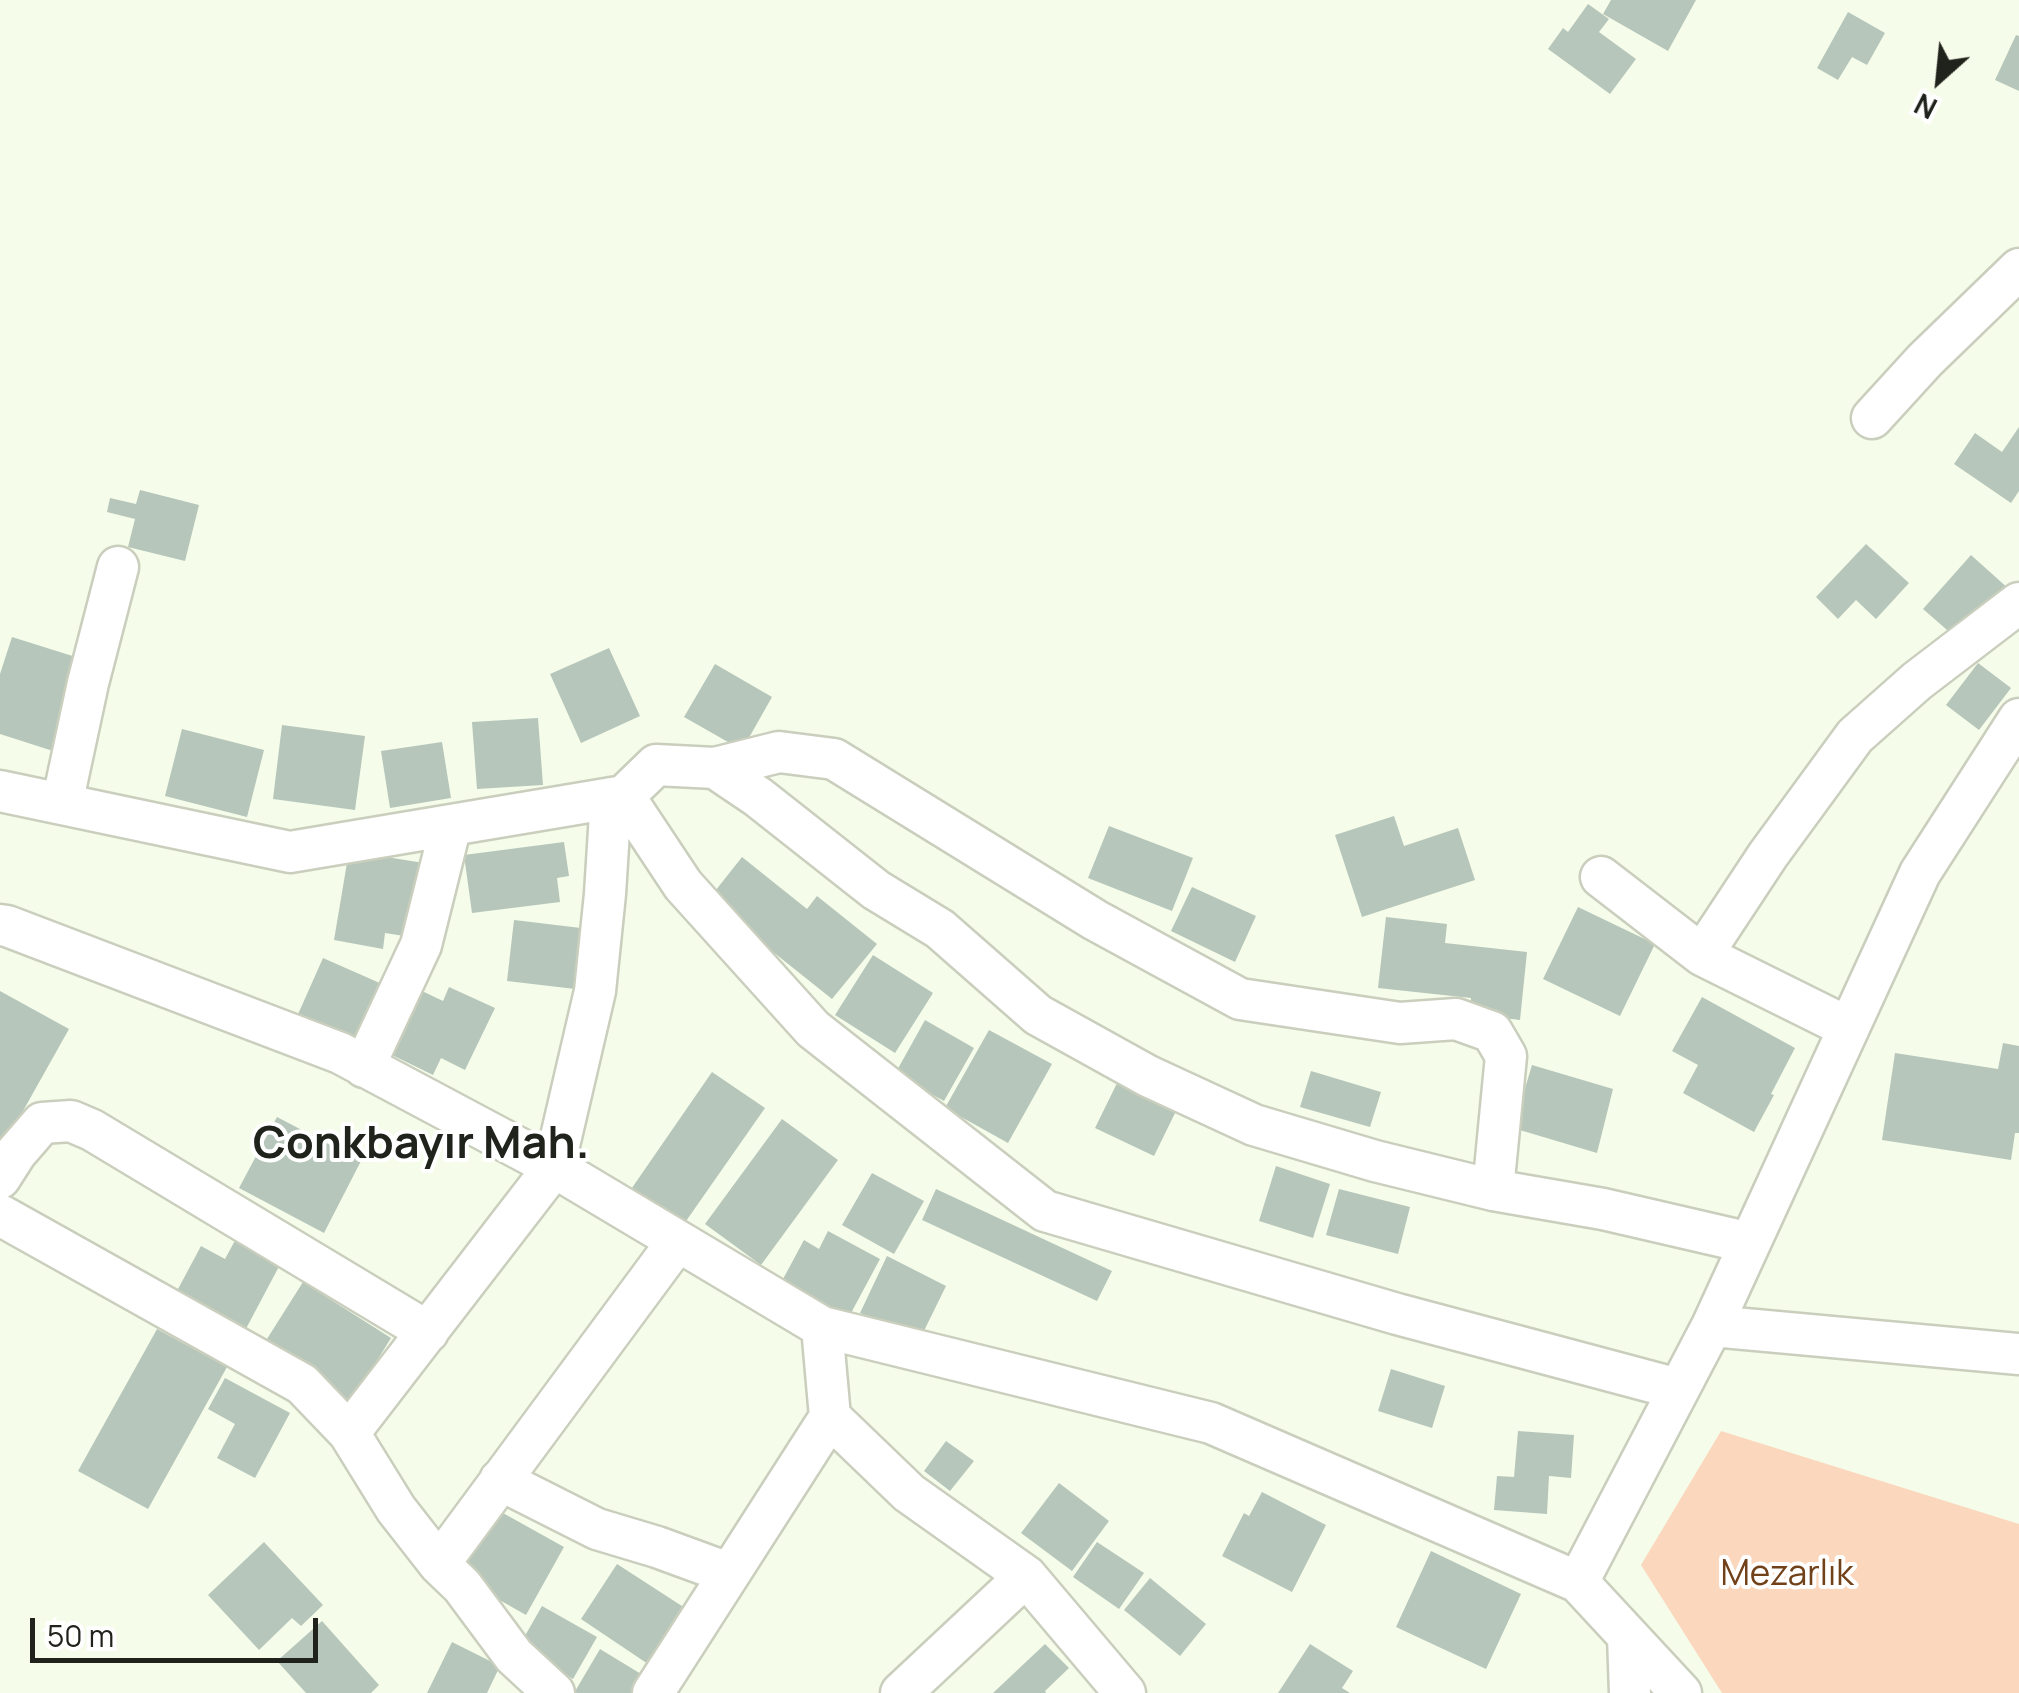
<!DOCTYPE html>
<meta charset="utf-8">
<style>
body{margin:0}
#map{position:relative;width:2019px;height:1693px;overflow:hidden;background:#f6fcea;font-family:Manrope,sans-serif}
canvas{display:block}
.north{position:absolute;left:1889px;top:30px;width:100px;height:100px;-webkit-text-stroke:8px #fff;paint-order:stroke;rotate:207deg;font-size:28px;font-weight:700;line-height:40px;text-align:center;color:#20221c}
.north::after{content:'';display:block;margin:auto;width:35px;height:45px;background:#20221c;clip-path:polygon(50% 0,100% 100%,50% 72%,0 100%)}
.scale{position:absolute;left:30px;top:1618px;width:288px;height:45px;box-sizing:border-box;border:5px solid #20221c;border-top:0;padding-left:12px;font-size:30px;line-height:35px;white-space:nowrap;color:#20221c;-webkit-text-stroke:8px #fff;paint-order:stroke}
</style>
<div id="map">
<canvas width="2019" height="1693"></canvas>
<div class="north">N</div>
<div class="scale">50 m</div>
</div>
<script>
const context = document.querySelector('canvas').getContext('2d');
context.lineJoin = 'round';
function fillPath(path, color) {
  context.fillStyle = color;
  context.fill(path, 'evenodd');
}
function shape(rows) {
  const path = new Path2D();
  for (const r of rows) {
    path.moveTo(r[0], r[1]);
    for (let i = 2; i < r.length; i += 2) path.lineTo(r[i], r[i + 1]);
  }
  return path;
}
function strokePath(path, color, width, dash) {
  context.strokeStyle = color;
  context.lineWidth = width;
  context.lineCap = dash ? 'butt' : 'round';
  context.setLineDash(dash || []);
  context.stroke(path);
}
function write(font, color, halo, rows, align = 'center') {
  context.font = font + ' Manrope,sans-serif';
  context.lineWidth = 8;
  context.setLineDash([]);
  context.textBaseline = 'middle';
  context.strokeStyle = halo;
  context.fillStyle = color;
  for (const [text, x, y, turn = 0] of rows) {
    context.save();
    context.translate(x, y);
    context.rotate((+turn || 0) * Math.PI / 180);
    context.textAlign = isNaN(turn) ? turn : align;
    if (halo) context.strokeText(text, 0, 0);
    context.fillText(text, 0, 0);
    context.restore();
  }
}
fillPath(shape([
 [1721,1431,2019,1524,2019,1693,1722,1693,1641,1565]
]), '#fad7bd');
fillPath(shape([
 [1611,0,1696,0,1668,51,1603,14],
 [1588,4,1609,19,1599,32,1636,59,1610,94,1548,49,1563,28,1568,32],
 [1848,12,1885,33,1867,65,1852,57,1838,80,1817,68],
 [2016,35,2019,36,2019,91,1995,80],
 [2019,427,2019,491,2011,503,1954,464,1975,433,2002,452],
 [140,490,199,505,185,561,128,547,135,519,107,512,110,498,136,504],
 [1866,544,1909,583,1876,619,1856,600,1838,619,1816,597],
 [1971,555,2010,590,1962,643,1923,609],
 [12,637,82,659,53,751,0,734,0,674],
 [609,648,640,716,581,743,550,674],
 [1978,663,2011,688,1979,730,1946,705],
 [715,664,772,697,742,750,684,717],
 [538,718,543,785,477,789,472,722],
 [282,725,365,736,355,810,273,799],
 [182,729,264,750,247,817,165,796],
 [442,742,451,798,390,808,381,751],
 [1394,816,1404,846,1458,828,1475,880,1362,917,1335,835],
 [1109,826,1193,858,1172,911,1088,878],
 [564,842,569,876,557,878,560,902,472,913,464,855],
 [349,851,430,864,417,938,385,933,383,949,334,940],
 [742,857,807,909,817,896,877,944,832,999,708,900],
 [1192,887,1256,916,1235,962,1171,931],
 [1578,907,1655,944,1620,1016,1543,979],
 [1386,917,1447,924,1445,943,1527,952,1520,1020,1470,1014,1471,998,1378,988],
 [514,920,581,928,575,989,507,981],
 [873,955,933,993,895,1053,835,1015],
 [323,958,382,984,354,1048,295,1021],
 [449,987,495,1008,465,1070,441,1058,433,1075,392,1055,422,991,443,1001],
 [0,991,69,1029,0,1152],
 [1702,997,1795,1048,1771,1094,1774,1095,1754,1132,1683,1093,1698,1065,1672,1051],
 [925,1020,974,1048,944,1101,895,1074],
 [989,1030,1052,1064,1008,1143,945,1108],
 [2003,1043,2019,1046,2019,1133,2015,1133,2011,1160,1882,1140,1895,1053,1998,1069],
 [1532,1065,1613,1089,1597,1153,1513,1128],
 [1311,1071,1381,1092,1370,1127,1300,1107],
 [712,1072,765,1108,677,1234,625,1198],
 [1121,1075,1180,1103,1154,1156,1095,1128],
 [277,1117,361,1161,324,1233,239,1188],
 [782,1119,838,1160,761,1265,705,1224],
 [1276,1166,1330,1184,1313,1238,1259,1221],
 [872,1173,924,1201,894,1254,842,1225],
 [936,1189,1112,1271,1097,1301,922,1220],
 [1339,1189,1410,1207,1398,1254,1326,1235],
 [828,1231,880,1259,843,1328,776,1292,804,1240,819,1249],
 [238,1235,283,1259,240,1340,170,1304,201,1246,225,1259],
 [887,1256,946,1286,919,1341,860,1313],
 [303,1282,391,1338,348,1407,260,1350],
 [157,1329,227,1367,148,1509,78,1471],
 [1391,1369,1445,1386,1432,1428,1378,1411],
 [225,1378,290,1413,255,1478,217,1458,235,1424,208,1409],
 [1518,1431,1574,1435,1571,1478,1549,1476,1547,1514,1494,1510,1497,1476,1514,1477],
 [946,1441,974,1461,950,1491,924,1471],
 [1059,1483,1109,1521,1072,1571,1021,1533],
 [1262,1492,1326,1525,1292,1592,1222,1556,1244,1513,1249,1516],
 [494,1508,564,1547,526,1615,457,1576],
 [264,1542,323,1605,301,1626,292,1618,259,1650,208,1595],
 [1097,1542,1144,1573,1119,1609,1073,1577],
 [1431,1551,1521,1594,1486,1669,1396,1627],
 [617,1564,685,1608,648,1664,581,1619],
 [1150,1578,1206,1624,1180,1656,1124,1610],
 [542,1606,597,1637,573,1679,518,1648],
 [322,1621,379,1685,371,1693,306,1693,277,1661],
 [452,1642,500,1666,487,1693,427,1693],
 [1045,1644,1069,1668,1045,1691,1046,1693,993,1693],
 [1310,1644,1353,1671,1342,1688,1350,1693,1278,1693],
 [600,1649,646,1677,637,1693,574,1693]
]), '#b6c6ba');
const street = shape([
 [1872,418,1925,360,2019,269],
 [715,768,779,752,834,759,1095,920,1240,999,1400,1023,1456,1019,1492,1032,1506,1056,1493,1190],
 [0,791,290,852,624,796,683,885,813,1029,1045,1211,1397,1314,1678,1389],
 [624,796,656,765,715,768,758,797,876,890,940,929,1038,1015,1148,1076,1254,1125,1375,1161,1493,1190,1603,1209,1750,1243],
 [62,804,88,683,118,567],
 [1601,877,1702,955,1849,1028],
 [0,925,7,926,340,1053,554,1167,822,1327,830,1417,909,1493,1026,1576,1125,1693],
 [1702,955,1768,855,1855,736,1917,681,2019,603],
 [364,1067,421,945,451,825],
 [0,1178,16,1153,42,1123,71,1121,92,1130,428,1332],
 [0,1215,302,1384,349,1433,396,1509,439,1564,462,1586,514,1656,554,1693],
 [1712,1326,2019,1354],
 [822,1327,1211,1423,1578,1582,1681,1693],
 [349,1433,554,1167,595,991,605,894,611,798],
 [500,1480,597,1529,657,1547,728,1573],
 [439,1564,677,1242],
 [1578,1582,1712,1326,1920,873,2019,719],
 [1628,1636,1630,1693],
 [653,1693,830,1417],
 [901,1693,1026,1576]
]);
strokePath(street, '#c9cebd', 45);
strokePath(street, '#fff', 40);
write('35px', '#714119', '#fff', [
 ["Mezarlık",1787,1575]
]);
write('bold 45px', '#20221c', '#fff', [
 ["Conkbayır Mah.",421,1145]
]);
</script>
